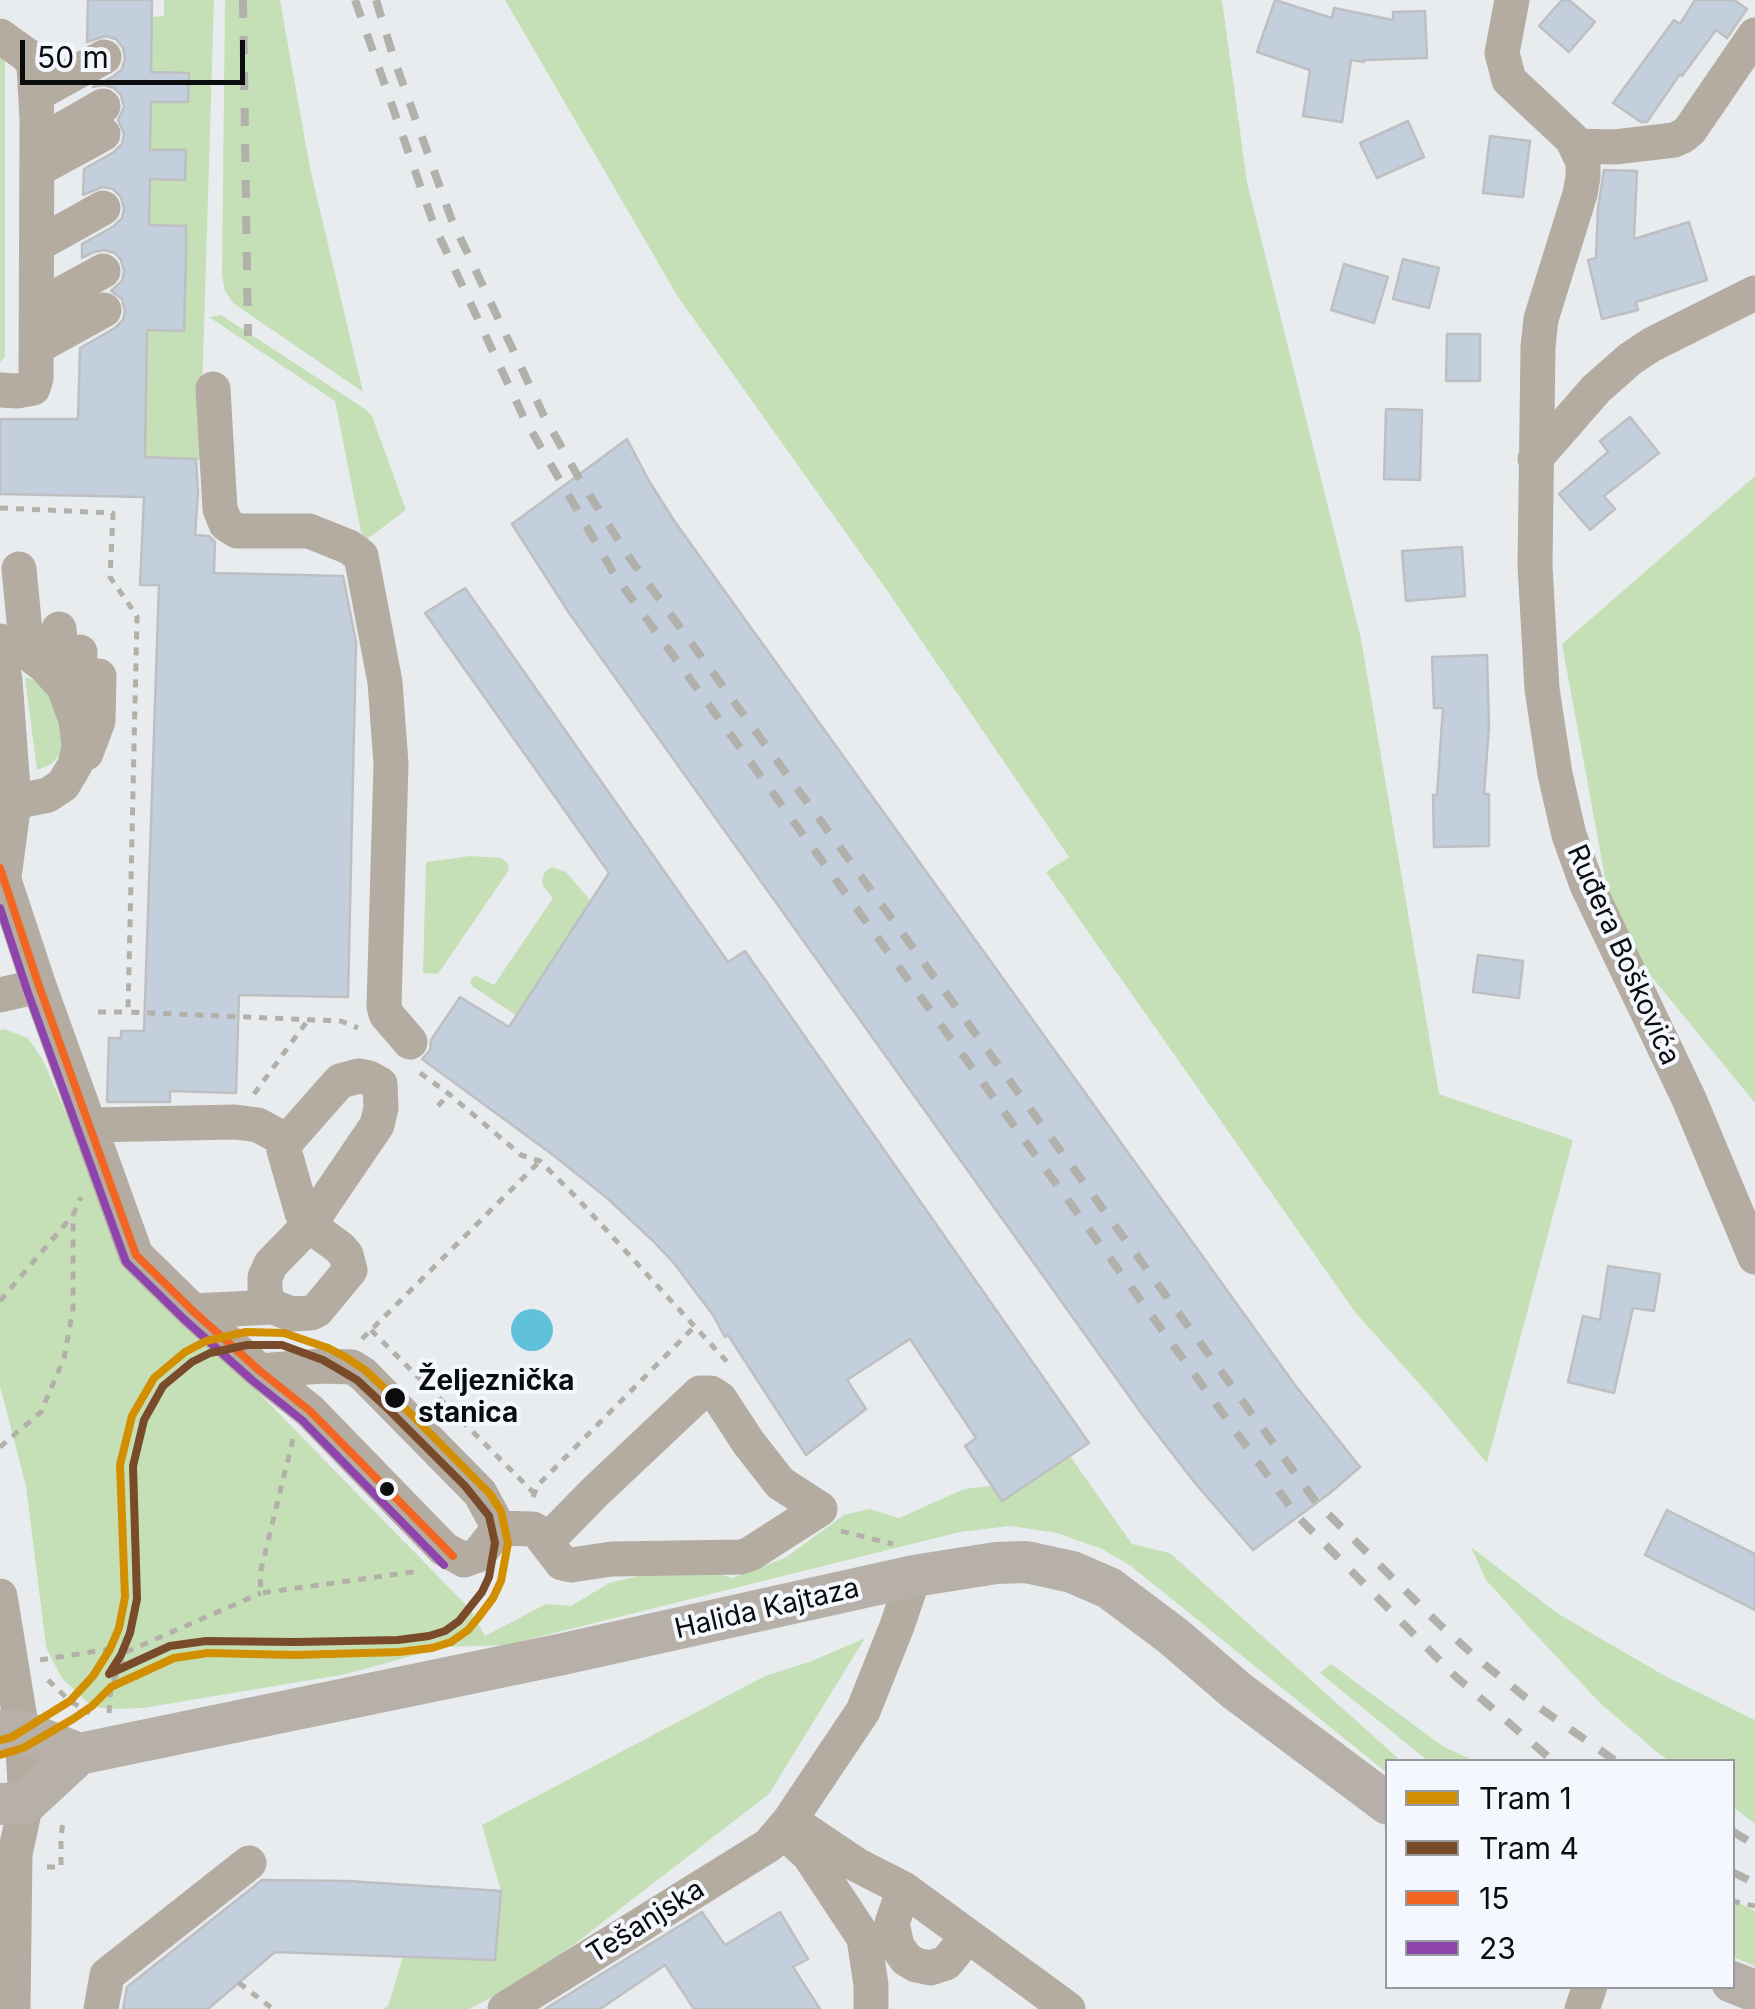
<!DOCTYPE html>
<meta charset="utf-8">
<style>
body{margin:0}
#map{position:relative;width:1755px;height:2009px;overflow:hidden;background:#e9ecef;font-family:Inter,sans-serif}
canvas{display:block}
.legend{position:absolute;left:1385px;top:1759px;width:350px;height:230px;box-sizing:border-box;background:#f4f8fe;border:2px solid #969a9e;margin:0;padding:12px 18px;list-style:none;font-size:30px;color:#0a0c0e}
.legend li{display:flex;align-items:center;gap:20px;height:50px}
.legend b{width:50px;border:2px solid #969a9e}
.scale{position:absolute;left:20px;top:40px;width:225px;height:45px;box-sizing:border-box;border:5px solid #0a0c0e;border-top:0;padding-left:12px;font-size:30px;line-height:35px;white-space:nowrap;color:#0a0c0e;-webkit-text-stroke:8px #f4f8fe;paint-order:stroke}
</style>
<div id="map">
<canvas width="1755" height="2009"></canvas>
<ul class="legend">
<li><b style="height:12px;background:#d38f02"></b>Tram 1</li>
<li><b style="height:12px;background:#7a4b2a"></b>Tram 4</li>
<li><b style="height:12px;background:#f26522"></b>15</li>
<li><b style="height:12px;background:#8e44ad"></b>23</li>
</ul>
<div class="scale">50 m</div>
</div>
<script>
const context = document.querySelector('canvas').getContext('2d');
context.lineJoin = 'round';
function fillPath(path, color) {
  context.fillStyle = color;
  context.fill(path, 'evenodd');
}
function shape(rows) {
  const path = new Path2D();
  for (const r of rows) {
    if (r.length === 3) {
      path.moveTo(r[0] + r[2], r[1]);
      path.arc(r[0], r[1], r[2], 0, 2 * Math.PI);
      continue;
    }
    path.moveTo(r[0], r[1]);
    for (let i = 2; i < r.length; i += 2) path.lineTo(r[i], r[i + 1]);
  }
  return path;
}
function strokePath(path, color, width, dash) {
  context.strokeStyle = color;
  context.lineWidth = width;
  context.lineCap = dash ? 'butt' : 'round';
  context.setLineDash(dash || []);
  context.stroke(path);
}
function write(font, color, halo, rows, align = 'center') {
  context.font = font + ' Inter,sans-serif';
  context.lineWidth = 8;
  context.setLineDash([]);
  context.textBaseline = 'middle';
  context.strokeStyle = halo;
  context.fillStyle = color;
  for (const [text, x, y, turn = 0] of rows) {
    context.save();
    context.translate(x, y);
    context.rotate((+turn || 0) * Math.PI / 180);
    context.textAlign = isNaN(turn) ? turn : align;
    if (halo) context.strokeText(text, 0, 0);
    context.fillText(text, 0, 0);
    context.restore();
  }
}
fillPath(shape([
 [164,0,214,0,200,460,145,457,147,330,184,330,186,226,149,225,150,179,185,180,185,150,150,150,151,102,188,102,189,74,151,72,152,17,164,16],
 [225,0,280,0,310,168,363,392,233,303,225,291,222,275],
 [505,0,1222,0,1247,182,1361,639,1439,1094,1573,1140,1487,1463,1432,1398,1355,1312,1046,872,1069,857,886,589,678,297],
 [0,54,5,60,5,357,0,362],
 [221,315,365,409,372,416,406,510,363,542,335,401,209,317],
 [1755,476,1755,1103,1615,932,1562,644],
 [25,677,44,684,56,695,62,743,59,756,50,765,37,770],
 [470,856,501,858,507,862,509,870,438,974,423,973,426,862],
 [552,867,566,872,591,901,517,1016,472,986,470,982,475,975,494,985,553,898,543,886,542,880,545,872],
 [4,1029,28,1038,43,1060,128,1259,470,1609,485,1636,546,1604,571,1606,609,1583,643,1575,697,1567,732,1578,785,1558,844,1515,870,1509,899,1518,964,1489,991,1486,1002,1501,1070,1456,1132,1544,1170,1553,1401,1761,1388,1762,1387,1773,1131,1566,1102,1549,1057,1533,1010,1526,960,1532,506,1645,444,1647,346,1674,143,1708,109,1709,91,1706,61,1677,46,1647,26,1486,0,1386,0,1030],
 [1471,1547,1557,1613,1665,1676,1755,1720,1755,1824,1733,1807,1732,1762,1669,1761,1657,1752,1600,1703,1524,1622,1486,1580],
 [865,1638,769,1794,533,1976,469,2009,383,2009,388,2006,403,1957,495,1960,501,1891,482,1825,765,1676,812,1661],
 [1331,1664,1444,1747,1475,1761,1428,1761,1320,1673],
 [1733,1900,1755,1911,1755,1966,1733,1957]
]), '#c5e0b7');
fillPath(shape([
 [532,1330,21]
]), '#61c1db');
const building = shape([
 [88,0,152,0,151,72,189,73,188,102,151,102,150,150,186,150,185,180,150,179,149,225,186,226,186,258,184,331,147,330,145,457,196,459,198,492,195,535,209,536,215,542,214,573,343,576,356,642,348,997,239,995,236,1093,170,1091,170,1102,107,1102,109,1038,121,1038,121,1031,144,1031,159,585,140,585,144,497,0,494,0,419,78,419,80,348,115,328,123,320,125,311,122,299,111,291,122,281,124,271,121,260,115,253,104,250,94,252,82,258,82,244,114,226,122,218,124,209,121,197,113,189,102,187,83,195,84,169,114,152,122,144,124,134,118,120,124,107,121,95,114,88,104,85,93,87,114,76,122,69,125,58,123,48,116,39,105,36,87,42,88,0],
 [1275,0,1332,18,1334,8,1393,20,1393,12,1425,11,1427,58,1364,60,1364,62,1351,60,1342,122,1303,116,1310,70,1257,52,1275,0],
 [1562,0,1569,0,1595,22,1569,52,1539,26,1562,0],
 [1695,0,1734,0,1747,9,1727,38,1716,30,1682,76,1680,74,1647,122,1641,122,1613,103,1674,20,1680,24,1695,0],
 [1408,121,1424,157,1377,178,1360,143,1408,121],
 [1490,136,1530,141,1523,197,1483,193,1490,136],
 [1604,170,1637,171,1634,239,1689,222,1707,280,1636,302,1638,310,1602,319,1588,260,1596,258,1598,208,1604,170],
 [1403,259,1439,268,1429,308,1393,299,1403,259],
 [1344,264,1388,277,1374,323,1331,310,1344,264],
 [1447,334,1480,334,1480,381,1446,381,1447,334],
 [1386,409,1422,410,1420,480,1384,479,1386,409],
 [1630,417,1659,453,1604,496,1615,509,1590,530,1559,494,1608,452,1600,441,1630,417],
 [627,439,649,481,675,522,1295,1385,1360,1467,1330,1493,1253,1550,1195,1483,1144,1417,569,613,512,524,627,439],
 [1462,547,1465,596,1406,601,1402,551,1462,547],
 [465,588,728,962,745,951,1089,1443,1002,1501,965,1446,976,1438,910,1339,847,1380,866,1409,806,1455,728,1335,725,1337,713,1315,673,1262,652,1240,607,1198,553,1155,422,1059,430,1050,431,1040,460,997,509,1027,609,873,425,613,465,588],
 [1487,655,1489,726,1484,794,1489,794,1489,846,1434,847,1433,795,1437,795,1443,708,1434,708,1432,657,1487,655],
 [1478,955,1523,961,1519,998,1473,992,1478,955],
 [1608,1266,1660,1274,1654,1311,1633,1308,1614,1393,1568,1382,1583,1316,1600,1320,1608,1266],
 [1667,1510,1755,1554,1755,1610,1645,1555,1667,1510],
 [262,1880,349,1881,501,1891,495,1960,275,1952,208,2009,123,2009,127,1987,262,1880],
 [702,1912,725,1945,780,1912,808,1959,793,1967,820,2009,694,2009,665,1965,600,2009,545,2009,702,1912]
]);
fillPath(building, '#c4cfde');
strokePath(building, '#bdbfc1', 2.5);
strokePath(shape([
 [0,508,113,513,110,577,137,616,128,1012,341,1021,358,1028],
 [98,1012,128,1012],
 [420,1073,449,1094,521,1155,540,1161,576,1197,730,1365],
 [254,1094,308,1020],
 [438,1106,449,1094],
 [0,1301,73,1215],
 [371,1330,534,1493],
 [362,1339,540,1161],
 [293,1439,260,1574,261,1593,420,1571],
 [0,1447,41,1412,64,1358,73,1309,73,1215,81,1197],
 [533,1497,538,1485,695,1326],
 [841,1531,893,1544],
 [40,1660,110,1649,126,1652],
 [48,1680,70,1701,90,1713],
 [109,1713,111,1687,126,1652,261,1593],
 [47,1867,61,1867,61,1835,64,1817],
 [1732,1901,1755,1906],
 [239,1983,273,2009]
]), '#b3b0aa', 5, [8, 8]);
strokePath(shape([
 [1512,0,1502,53,1509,80,1572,139,1583,162,1583,177,1580,194,1541,319,1538,347,1535,566,1542,689,1555,774,1569,835,1587,885,1689,1099,1755,1257],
 [0,36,28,56,34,66,37,119,36,378,33,388,17,391,0,390],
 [37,94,104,57],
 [56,133,103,106],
 [1577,146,1615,147,1674,140,1683,136,1690,130,1755,35],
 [37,170,103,134],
 [37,245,103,208],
 [37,307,103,271],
 [37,347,104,310],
 [213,389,220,509,226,524,237,531,309,531,349,547,361,556,385,682,391,764,384,1006,386,1014,410,1042],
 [1535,459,1596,389,1630,359,1651,345,1755,293],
 [19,569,27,652],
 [59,629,64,686],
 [0,641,27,652,46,667,64,687,76,720,79,746,75,765,63,785,48,795,14,802],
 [0,652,5,680,14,802,4,877],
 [77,709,80,652],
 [86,753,98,721,99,676],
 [0,868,39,986,136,1255,193,1311,260,1371,310,1411,444,1549,464,1560,478,1555,499,1528,480,1493,363,1374,352,1367,321,1366,260,1371],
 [0,995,39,986],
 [90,1125,235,1122,258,1125,287,1141],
 [193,1311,273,1307,292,1314,311,1313,317,1310,350,1270,346,1255,340,1248,309,1225,302,1213,284,1150,287,1141,340,1081,359,1076,369,1078,380,1084,381,1108,377,1125,309,1225,271,1264,265,1277,265,1290,267,1299,273,1307],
 [499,1528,533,1529,538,1532,562,1563,571,1565,612,1559,741,1557,750,1554,820,1509,780,1483,748,1442,720,1399,711,1393,700,1393,595,1492,546,1542],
 [0,1596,22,1731,26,1803,15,1854,13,2009],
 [790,1820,857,1865,904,1889,1068,2009],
 [786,1834,809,1855,864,1938,871,1985,871,2009],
 [904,1889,892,1923,897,1946,906,1959,916,1965,930,1968,946,1963,968,1936],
 [101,2009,107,1975,249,1863],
 [505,2009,769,1845,790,1820,863,1711,897,1626,914,1576],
 [1582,2009,1590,1986]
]), '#b5aca1', 35);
strokePath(shape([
 [0,1731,22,1731,79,1754],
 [0,1804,26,1803,79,1754,563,1654,914,1576,996,1563,1026,1562,1072,1572,1109,1588,1173,1636,1237,1691,1388,1804],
 [1732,1982,1755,1991]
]), '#b6b0a8', 42);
strokePath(shape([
 [243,0,248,336],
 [355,0,434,225,524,418,614,574,1297,1516,1454,1675,1554,1762],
 [376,0,394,59,451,218,544,416,580,480,631,560,1316,1502,1440,1625,1479,1660,1530,1701,1617,1762],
 [1732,1831,1755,1845],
 [1732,1872,1755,1883]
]), '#b2b0ab', 8, [18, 18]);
strokePath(shape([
 [0,868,39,986,136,1255,193,1311,260,1371,310,1411,453,1556]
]), '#f26522', 8);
strokePath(shape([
 [0,908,27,990,126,1262,185,1320,252,1380,302,1420,444,1565]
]), '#8e44ad', 8);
strokePath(shape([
 [0,1740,12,1737,70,1701,93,1676,110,1649,119,1628,125,1597,120,1465,132,1416,154,1378,185,1352,206,1341,246,1332,284,1333,328,1348,347,1358,365,1370,395,1398,490,1494,501,1511,508,1543,501,1581,493,1598,478,1618,468,1630,451,1642,432,1648,399,1652,295,1655,208,1653,174,1658,111,1687,92,1706,73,1719,23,1748,0,1755]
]), '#d38f02', 8);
strokePath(shape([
 [247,1345,282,1345,323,1360,357,1380,386,1407,465,1486,489,1516,495,1543,489,1577,482,1592,459,1621,445,1631,429,1636,398,1640,295,1642,206,1641,170,1646,109,1674,121,1655,130,1633,137,1599,133,1466,144,1420,163,1386,192,1362,210,1353,247,1345]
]), '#7a4b2a', 8);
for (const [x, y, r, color] of [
 [395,1398,12,"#0a0c0e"],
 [387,1489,9,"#0a0c0e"]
]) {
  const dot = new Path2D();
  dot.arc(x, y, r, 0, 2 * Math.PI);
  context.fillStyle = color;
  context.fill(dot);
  strokePath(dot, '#f4f8fe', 4);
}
write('28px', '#0a0c0e', '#f4f8fe', [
 ["Ruđera Boškovića",1623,955,66],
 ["Halida Kajtaza",767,1609,-13],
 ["Tešanjska",646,1922,-32]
]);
write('bold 28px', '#0a0c0e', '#f4f8fe', [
 ["Željeznička",418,1382],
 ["stanica",418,1414]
], 'left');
</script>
